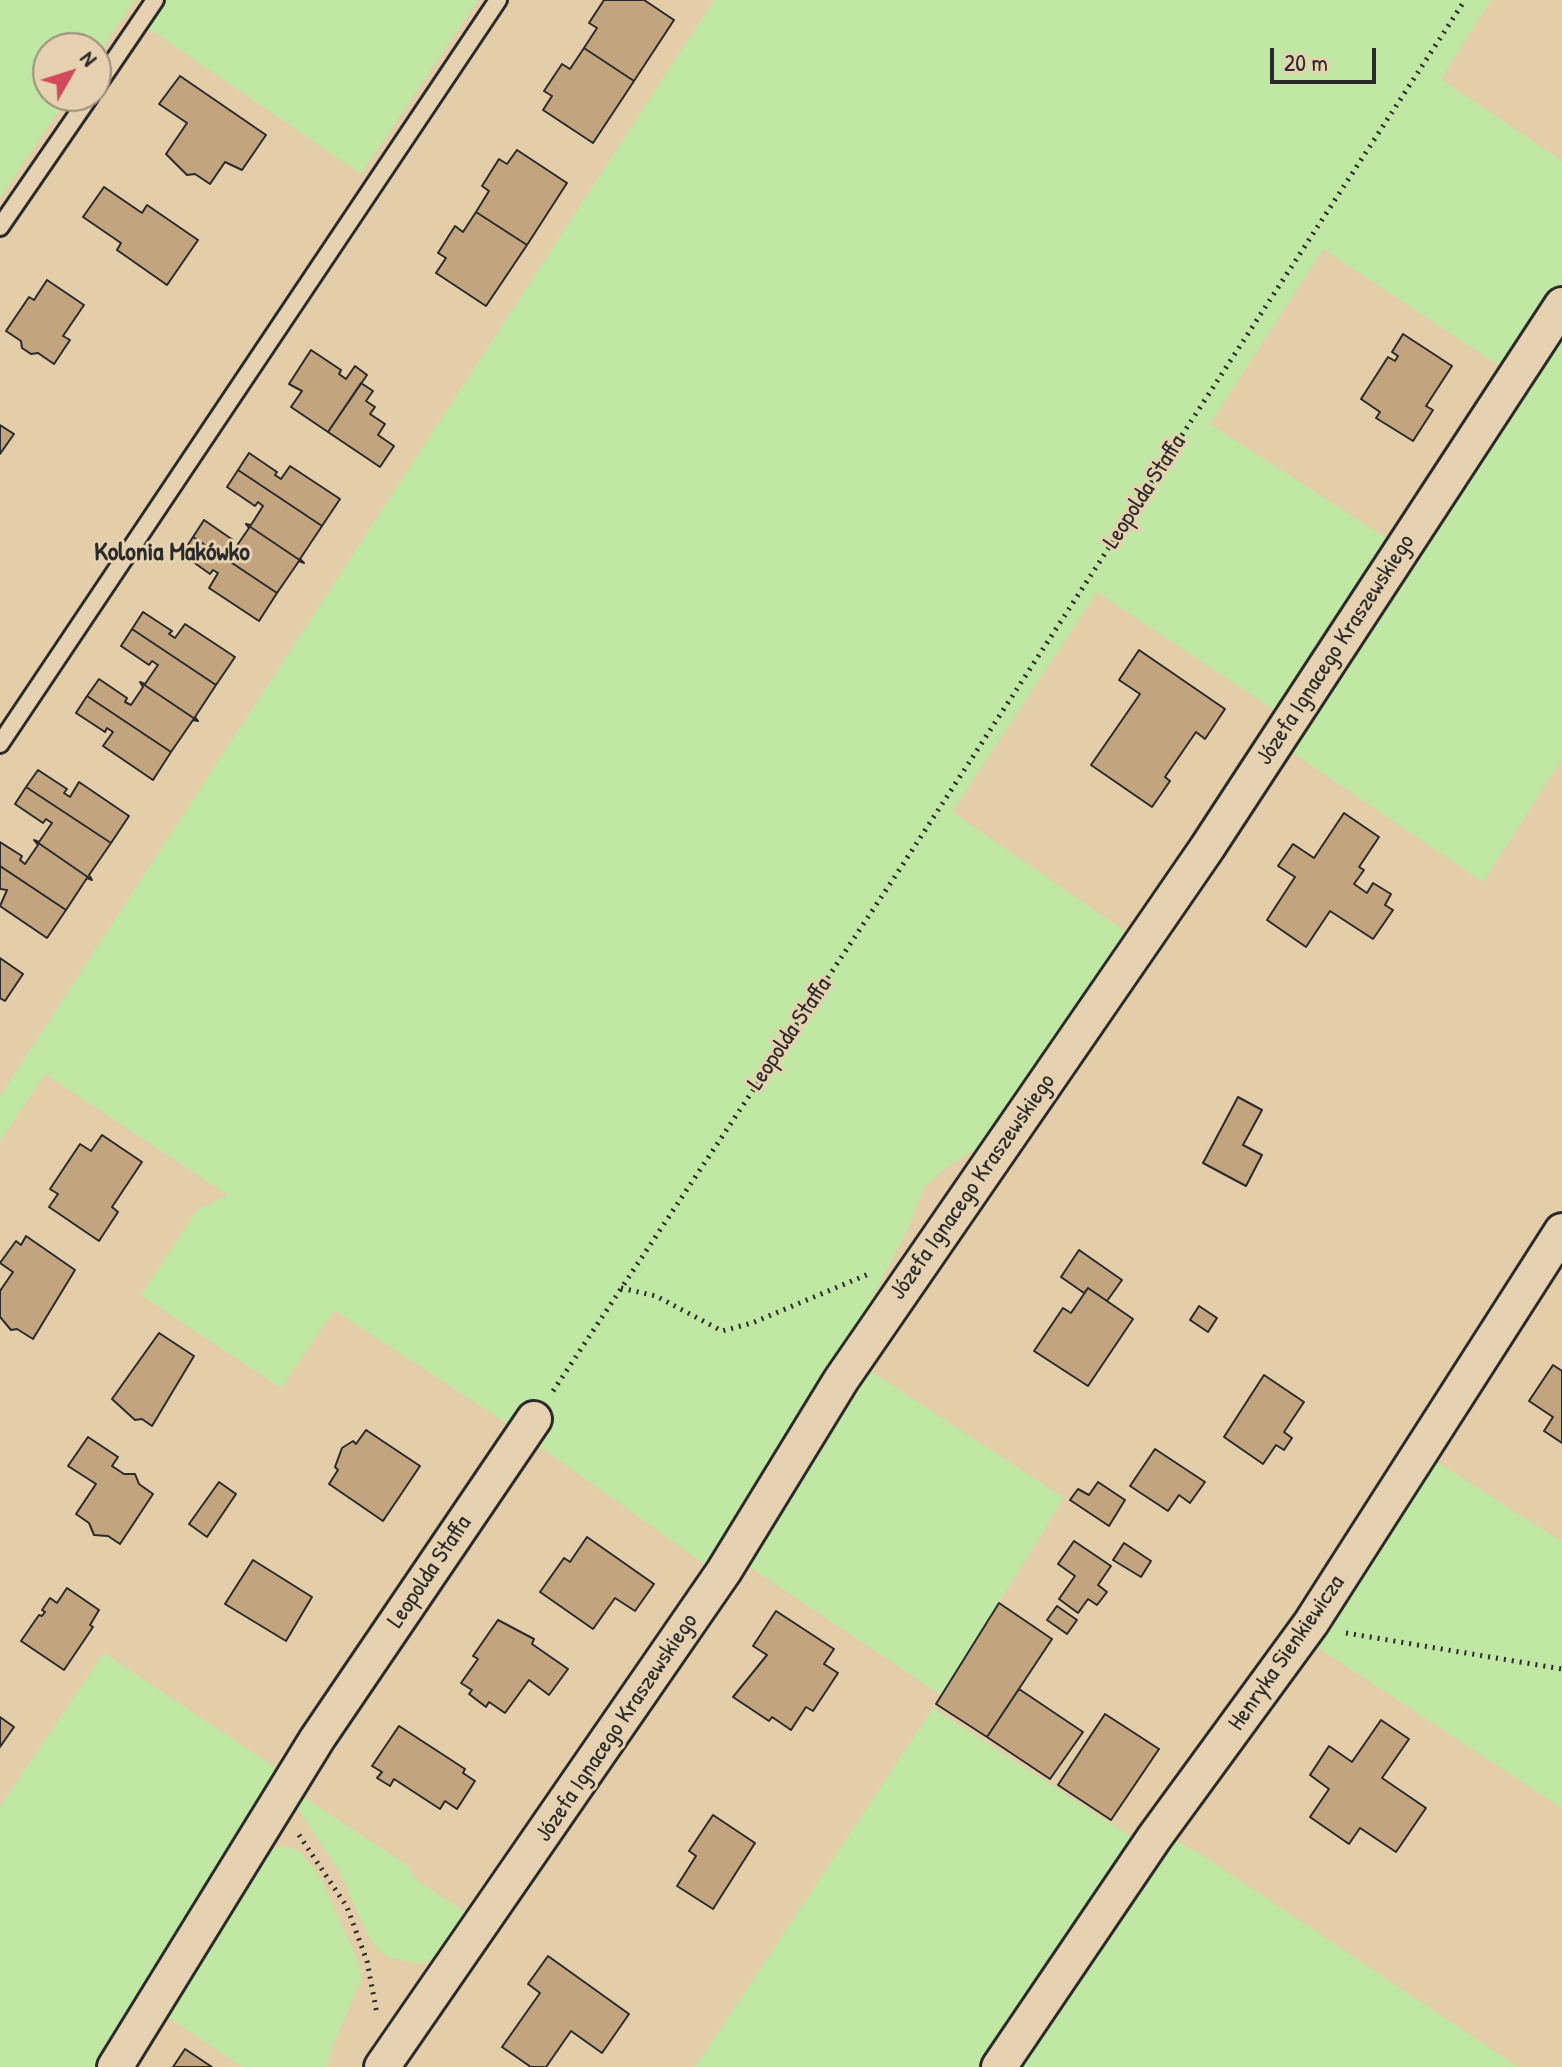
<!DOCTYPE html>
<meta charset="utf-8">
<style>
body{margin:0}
#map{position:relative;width:1562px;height:2067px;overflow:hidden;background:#e4cda9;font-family:"Patrick Hand",sans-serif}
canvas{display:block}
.north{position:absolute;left:32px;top:32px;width:80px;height:80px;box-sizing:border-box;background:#e6d2b0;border:2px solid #9b8f7b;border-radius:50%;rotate:51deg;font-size:22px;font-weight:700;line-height:32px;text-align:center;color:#2b2b2b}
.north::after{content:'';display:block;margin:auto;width:28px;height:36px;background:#d1495b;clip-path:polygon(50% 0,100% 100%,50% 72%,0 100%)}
.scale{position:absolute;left:1270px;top:48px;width:106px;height:36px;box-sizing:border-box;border:4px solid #2b2b2b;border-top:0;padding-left:10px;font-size:24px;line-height:28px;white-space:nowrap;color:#2b2b2b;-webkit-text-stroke:6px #e6d2b0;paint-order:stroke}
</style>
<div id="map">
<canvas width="1562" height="2067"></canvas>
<div class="north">N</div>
<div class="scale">20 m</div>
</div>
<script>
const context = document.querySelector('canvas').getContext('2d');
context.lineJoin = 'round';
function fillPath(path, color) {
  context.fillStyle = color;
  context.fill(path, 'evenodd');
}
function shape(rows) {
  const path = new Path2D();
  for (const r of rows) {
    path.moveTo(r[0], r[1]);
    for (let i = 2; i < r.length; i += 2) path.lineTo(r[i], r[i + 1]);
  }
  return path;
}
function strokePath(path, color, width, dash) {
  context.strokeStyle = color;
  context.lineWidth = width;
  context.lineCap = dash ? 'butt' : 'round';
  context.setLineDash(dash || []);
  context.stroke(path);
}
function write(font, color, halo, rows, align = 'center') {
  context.font = font + ' "Patrick Hand",sans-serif';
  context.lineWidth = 6;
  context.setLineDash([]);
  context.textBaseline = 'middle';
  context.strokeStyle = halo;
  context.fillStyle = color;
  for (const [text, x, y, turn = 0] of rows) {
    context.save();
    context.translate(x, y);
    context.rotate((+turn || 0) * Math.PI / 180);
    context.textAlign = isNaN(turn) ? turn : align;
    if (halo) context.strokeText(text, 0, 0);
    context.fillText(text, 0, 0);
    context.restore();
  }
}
fillPath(shape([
 [0,0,135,0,96,57,96,48,48,48,48,96,69,96,0,198],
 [166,0,478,0,361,174,147,27],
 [714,0,1491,0,1441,79,1562,161,1562,283,1507,371,1323,249,1210,424,1394,543,1282,715,1097,592,952,812,1129,934,987,1142,947,1167,924,1187,909,1227,854,1333,801,1423,706,1565,514,1428,334,1310,281,1388,141,1295,197,1210,228,1195,45,1074,0,1141,0,1096],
 [1562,326,1562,759,1483,882,1287,749],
 [869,1370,1064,1498,941,1695,741,1561],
 [1434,1460,1562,1542,1562,1808,1314,1645],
 [104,1653,285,1774,115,2041,94,2067,0,2067,0,1806],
 [933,1708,1136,1840,987,2067,695,2067],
 [297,1793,407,1865,416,1880,467,1913,470,1921,453,1943,436,1958,421,1964,391,1958,378,1950,368,1936,340,1873,294,1803],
 [1166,1836,1199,1853,1518,2067,1015,2067],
 [284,1846,300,1851,320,1876,360,1966,361,1980,330,2052,327,2067,242,2067,171,2019,160,2016,268,1851]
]), '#c0e8a4');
const building = shape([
 [604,0,644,0,674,20,634,81,584,48,597,28,589,23,604,0],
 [584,48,634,81,593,143,543,110,552,96,544,91,562,64,570,69,584,48],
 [180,76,266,135,242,170,225,162,210,184,195,174,187,175,166,154,187,123,159,104,180,76],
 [517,150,567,183,527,245,476,212,489,191,482,186,499,159,507,164,517,150],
 [104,187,142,213,147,205,198,240,167,285,117,250,121,243,83,217,104,187],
 [476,212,527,245,486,306,436,273,446,258,438,253,455,226,463,232,476,212],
 [47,280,84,305,63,336,70,340,54,364,38,353,31,354,22,348,21,341,6,331,29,297,34,300,47,280],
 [1403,334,1452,366,1426,406,1433,410,1413,441,1376,418,1380,412,1361,399,1388,357,1395,361,1398,356,1392,352,1403,334],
 [311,350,341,370,339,374,346,379,355,366,367,375,328,432,291,407,302,391,289,384,311,350],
 [361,383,373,391,366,401,375,407,370,414,385,424,378,435,394,446,380,467,328,432,361,383],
 [0,425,14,434,0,454,0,425],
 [249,453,277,472,275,475,281,479,290,466,340,499,322,526,238,470,249,453],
 [238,470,322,526,300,559,304,563,246,524,251,525,263,506,258,502,255,506,227,487,238,470],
 [204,520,233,540,230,543,236,547,249,528,246,524,304,563,299,561,277,593,193,537,204,520],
 [193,537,277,593,259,621,209,588,218,573,213,570,210,574,182,554,193,537],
 [143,612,172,631,169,634,175,638,185,624,235,657,216,685,132,629,143,612],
 [132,629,216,685,195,717,198,721,140,682,145,684,158,665,152,661,149,665,121,646,132,629],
 [1139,650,1225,709,1205,739,1196,732,1165,777,1170,781,1152,807,1091,765,1140,694,1119,680,1139,650],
 [99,679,127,698,125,702,131,705,143,687,140,682,198,721,193,720,171,752,87,696,99,679],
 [87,696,171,752,153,780,103,746,113,732,107,728,105,732,76,713,87,696],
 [38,770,67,789,64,793,70,797,79,782,129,816,111,843,26,787,38,770],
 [26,787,111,843,89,875,92,880,34,840,39,842,52,823,46,819,43,823,15,804,26,787],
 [1344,813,1379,837,1359,867,1364,870,1354,884,1367,893,1373,883,1391,894,1385,905,1393,910,1373,939,1330,911,1306,947,1267,920,1295,877,1278,866,1293,844,1314,858,1344,813],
 [34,840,92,880,87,878,66,910,0,866,0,842,22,856,20,860,25,864,38,845,34,840],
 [0,866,66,910,47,938,0,906,7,890,0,889,0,866],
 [0,958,23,974,5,1001,0,998,0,958],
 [1238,1097,1262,1110,1243,1145,1262,1155,1246,1186,1203,1163,1238,1097],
 [102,1135,142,1162,112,1207,118,1212,99,1241,49,1207,58,1194,50,1189,80,1144,91,1151,102,1135],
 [26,1236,75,1270,33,1339,17,1329,11,1330,0,1317,0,1291,13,1272,0,1263,16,1241,21,1245,26,1236],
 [1079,1250,1122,1280,1107,1301,1088,1288,1084,1293,1061,1277,1079,1250],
 [1088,1288,1133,1319,1088,1386,1034,1351,1063,1308,1071,1313,1088,1288],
 [1199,1306,1217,1318,1208,1332,1190,1320,1199,1306],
 [159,1333,194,1356,152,1426,142,1419,135,1420,112,1399,159,1333],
 [1553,1365,1562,1371,1562,1443,1544,1431,1553,1417,1529,1401,1553,1365],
 [1264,1375,1304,1402,1284,1432,1292,1438,1284,1450,1276,1445,1263,1464,1224,1437,1264,1375],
 [366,1430,420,1466,383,1521,329,1484,338,1470,335,1467,342,1448,353,1441,356,1444,366,1430],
 [88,1437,118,1457,112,1466,124,1474,135,1474,139,1484,153,1494,120,1544,108,1536,94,1535,89,1523,76,1514,96,1484,68,1466,88,1437],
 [1155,1449,1205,1482,1190,1503,1179,1495,1168,1511,1130,1486,1155,1449],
 [219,1482,236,1494,207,1537,189,1524,219,1482],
 [1098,1482,1125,1500,1109,1526,1070,1500,1078,1489,1089,1495,1098,1482],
 [587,1537,654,1584,635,1611,615,1598,593,1629,540,1592,564,1558,570,1562,587,1537],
 [1074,1541,1111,1566,1098,1585,1107,1592,1097,1605,1088,1599,1078,1613,1059,1599,1075,1576,1058,1564,1074,1541],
 [1124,1543,1151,1561,1141,1577,1113,1560,1124,1543],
 [253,1560,312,1597,286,1641,225,1604,253,1560],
 [67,1588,99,1610,90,1625,93,1627,64,1670,21,1641,39,1615,42,1616,45,1612,42,1610,50,1598,57,1603,67,1588],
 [999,1603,1052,1639,987,1737,936,1704,999,1603],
 [1057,1606,1077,1620,1067,1634,1047,1620,1057,1606],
 [776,1611,834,1649,824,1664,838,1673,813,1711,806,1707,791,1730,772,1717,769,1721,733,1697,767,1655,753,1646,776,1611],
 [498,1620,534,1639,532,1644,568,1669,549,1695,529,1680,505,1713,489,1702,486,1707,469,1694,472,1690,461,1683,478,1659,473,1656,498,1620],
 [1019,1689,1083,1732,1050,1779,987,1737,1019,1689],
 [1105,1714,1159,1749,1111,1820,1058,1785,1105,1714],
 [0,1717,14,1727,0,1747,0,1717],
 [1381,1720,1409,1739,1382,1778,1426,1808,1396,1852,1360,1828,1349,1844,1310,1817,1329,1789,1310,1775,1329,1746,1352,1762,1381,1720],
 [399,1726,465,1769,463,1773,475,1781,457,1809,445,1801,440,1809,394,1779,390,1786,377,1778,382,1772,372,1766,399,1726],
 [713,1815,755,1843,713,1909,677,1886,696,1856,689,1851,713,1815],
 [548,1956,629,2014,602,2053,571,2031,546,2067,531,2067,502,2047,540,1993,528,1984,548,1956],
 [185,2049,212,2067,173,2067,185,2049]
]);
fillPath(building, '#c2a57f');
strokePath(building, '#2b2b2b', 2);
const service = shape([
 [96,87,155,0],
 [0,227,90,96],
 [0,744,498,0]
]);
const minor = shape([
 [115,2067,317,1739,534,1419],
 [382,2067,724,1571,841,1380,1207,848,1562,305],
 [999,2067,1154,1838,1311,1623,1562,1231]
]);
strokePath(service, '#2b2b2b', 22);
strokePath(minor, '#2b2b2b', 40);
strokePath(shape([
 [621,1288,656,1296,722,1331,752,1323,871,1273],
 [553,1391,894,878,1465,0],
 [1346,1633,1562,1669],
 [299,1835,347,1907,367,1961,377,2014]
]), '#2b2b2b', 5, [2, 6]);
strokePath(service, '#e6d2b0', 16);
strokePath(minor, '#e6d2b0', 34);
write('24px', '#2b2b2b', '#e6d2b0', [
 ["Leopolda Staffa",1145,492,-57],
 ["Józefa Ignacego Kraszewskiego",1336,650,-57],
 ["Leopolda Staffa",790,1034,-56],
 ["Józefa Ignacego Kraszewskiego",973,1187,-55],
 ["Leopolda Staffa",430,1572,-56],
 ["Henryka Sienkiewicza",1287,1653,-55],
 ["Józefa Ignacego Kraszewskiego",617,1728,-56]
]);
write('bold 26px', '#2b2b2b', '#e6d2b0', [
 ["Kolonia Makówko",172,553]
]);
</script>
